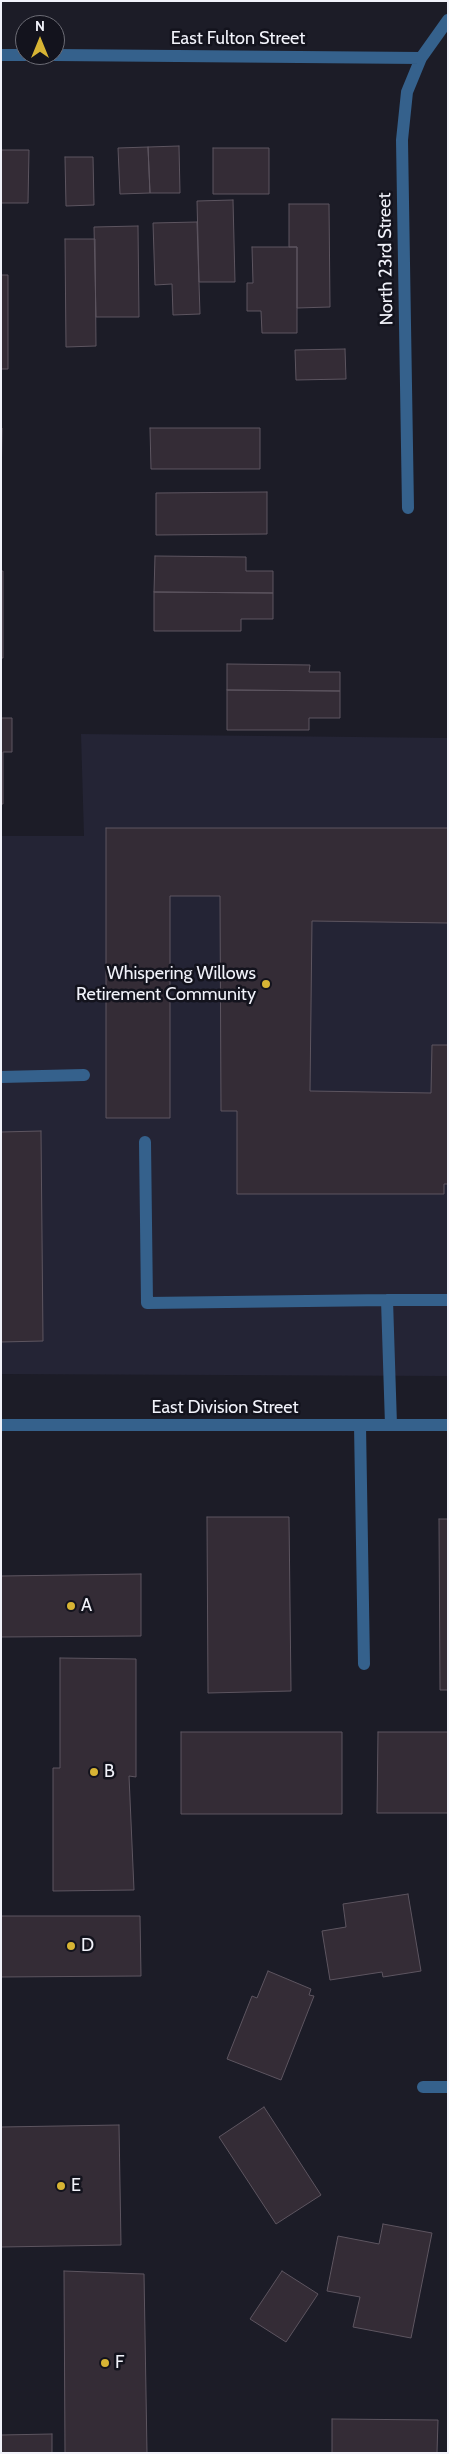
<!DOCTYPE html>
<style>
body{margin:0}
#map{position:relative;width:449px;height:2454px;overflow:hidden;background:#1c1c27;font-family:Cabin,sans-serif}
canvas{display:block}
.frame{position:absolute;inset:0;border:2px solid #f1f2fa;pointer-events:none}
.north{position:absolute;left:15px;top:15px;width:50px;height:50px;box-sizing:border-box;background:#13131d;border:1px solid #6c6c75;border-radius:50%;rotate:0deg;font-size:14px;font-weight:700;line-height:20px;text-align:center;color:#f1f2fa}
.north::after{content:'';display:block;margin:auto;width:18px;height:22px;background:#d7b434;clip-path:polygon(50% 0,100% 100%,50% 72%,0 100%)}
</style>
<div id="map">
<canvas width="449" height="2454"></canvas>
<div class="frame"></div>
<div class="north">N</div>
</div>
<script>
const context = document.querySelector('canvas').getContext('2d');
context.lineJoin = 'round';
function fillPath(path, color) {
  context.fillStyle = color;
  context.fill(path, 'evenodd');
}
function shape(rows) {
  const path = new Path2D();
  for (const r of rows) {
    path.moveTo(r[0], r[1]);
    for (let i = 2; i < r.length; i += 2) path.lineTo(r[i], r[i + 1]);
  }
  return path;
}
function strokePath(path, color, width, dash) {
  context.strokeStyle = color;
  context.lineWidth = width;
  context.lineCap = dash ? 'butt' : 'round';
  context.setLineDash(dash || []);
  context.stroke(path);
}
function write(font, color, halo, rows, align = 'center') {
  context.font = font + ' Cabin,sans-serif';
  context.lineWidth = 5;
  context.setLineDash([]);
  context.textBaseline = 'middle';
  context.strokeStyle = halo;
  context.fillStyle = color;
  for (const [text, x, y, turn = 0] of rows) {
    context.save();
    context.translate(x, y);
    context.rotate((+turn || 0) * Math.PI / 180);
    context.textAlign = isNaN(turn) ? turn : align;
    if (halo) context.strokeText(text, 0, 0);
    context.fillText(text, 0, 0);
    context.restore();
  }
}
fillPath(shape([
 [81,734,448,738,448,1376,1,1374,1,836,84,836]
]), '#242435');
const building = shape([
 [179,146,180,193,150,193,148,147,179,146],
 [148,147,150,193,120,194,118,148,148,147],
 [213,148,269,148,269,194,213,194,213,148],
 [1,150,29,150,28,203,1,203,1,150],
 [65,157,93,157,94,205,66,206,65,157],
 [233,200,235,282,199,282,197,201,233,200],
 [289,204,329,204,330,307,297,308,297,247,289,247,289,204],
 [197,222,200,314,173,315,172,284,155,285,153,223,197,222],
 [138,226,139,317,96,317,94,227,138,226],
 [65,239,95,239,96,346,66,347,65,239],
 [252,247,297,247,297,333,262,333,261,311,247,311,247,283,253,283,252,247],
 [1,275,8,275,8,369,1,369,1,275],
 [345,349,346,379,296,380,295,350,345,349],
 [1,428,2,428,1,488,1,428],
 [150,428,260,428,260,469,151,469,150,428],
 [267,492,267,534,156,535,156,493,267,492],
 [155,556,246,557,246,571,273,571,273,593,154,592,155,556],
 [1,571,3,571,3,658,1,658,1,571],
 [154,592,273,593,273,619,241,619,241,631,154,631,154,592],
 [227,664,310,665,309,672,340,672,340,691,227,690,227,664],
 [227,690,340,691,340,718,309,718,309,730,227,730,227,690],
 [1,718,12,718,12,752,3,752,3,804,1,804,1,718],
 [106,828,448,828,448,923,312,921,310,1091,431,1093,432,1045,448,1045,448,1184,444,1184,444,1194,237,1194,237,1111,221,1111,220,896,170,896,170,1118,106,1118,106,828],
 [41,1131,43,1341,1,1342,1,1132,41,1131],
 [207,1517,289,1517,291,1691,208,1693,207,1517],
 [439,1519,448,1519,448,1690,440,1690,439,1519],
 [141,1574,141,1636,1,1637,1,1576,141,1574],
 [60,1658,136,1659,136,1777,129,1776,134,1890,53,1891,53,1768,60,1768,60,1658],
 [181,1732,342,1732,342,1814,181,1814,181,1732],
 [378,1732,448,1732,448,1813,377,1813,378,1732],
 [408,1894,421,1971,383,1977,382,1972,330,1980,322,1931,346,1927,343,1904,408,1894],
 [1,1916,140,1916,141,1976,1,1977,1,1916],
 [268,1971,311,1989,309,1995,314,1996,281,2080,227,2059,252,1996,257,1998,268,1971],
 [264,2107,321,2195,276,2224,219,2137,264,2107],
 [119,2125,121,2245,1,2247,1,2127,119,2125],
 [383,2224,432,2233,411,2338,353,2327,360,2297,327,2291,338,2236,379,2244,383,2224],
 [64,2271,144,2274,147,2453,65,2453,64,2271],
 [282,2271,318,2294,286,2342,250,2319,282,2271],
 [332,2419,438,2420,437,2453,332,2453,332,2419],
 [52,2434,52,2453,1,2453,1,2435,52,2434]
]);
fillPath(building, '#342c36');
strokePath(building, '#5d5560', 1);
strokePath(shape([
 [1,55,25,55],
 [55,55,421,58],
 [408,508,402,140,407,92,421,58,448,20],
 [1,1077,84,1075],
 [145,1142,147,1303,387,1300],
 [1,1425,448,1425],
 [360,1425,364,1664],
 [391,1425,387,1300,448,1300],
 [423,2087,448,2087]
]), '#35618c', 12);
for (const [x, y, r, color] of [
 [266,984,5,"#d7b434"],
 [71,1606,5,"#d7b434"],
 [94,1772,5,"#d7b434"],
 [71,1946,5,"#d7b434"],
 [61,2186,5,"#d7b434"],
 [105,2363,5,"#d7b434"]
]) {
  const dot = new Path2D();
  dot.arc(x, y, r, 0, 2 * Math.PI);
  context.fillStyle = color;
  context.fill(dot);
  strokePath(dot, '#13131d', 2);
}
write('18px', '#f1f2fa', '#13131d', [
 ["East Fulton Street",238,39],
 ["North 23rd Street",386,259,-91],
 ["East Division Street",225,1408]
]);
write('18px', '#f1f2fa', '#13131d', [
 ["Whispering Willows",256,974,"right"],
 ["Retirement Community",256,995,"right"],
 ["A",81,1606],
 ["B",104,1772],
 ["D",81,1946],
 ["E",71,2186],
 ["F",115,2363]
], 'left');
</script>
